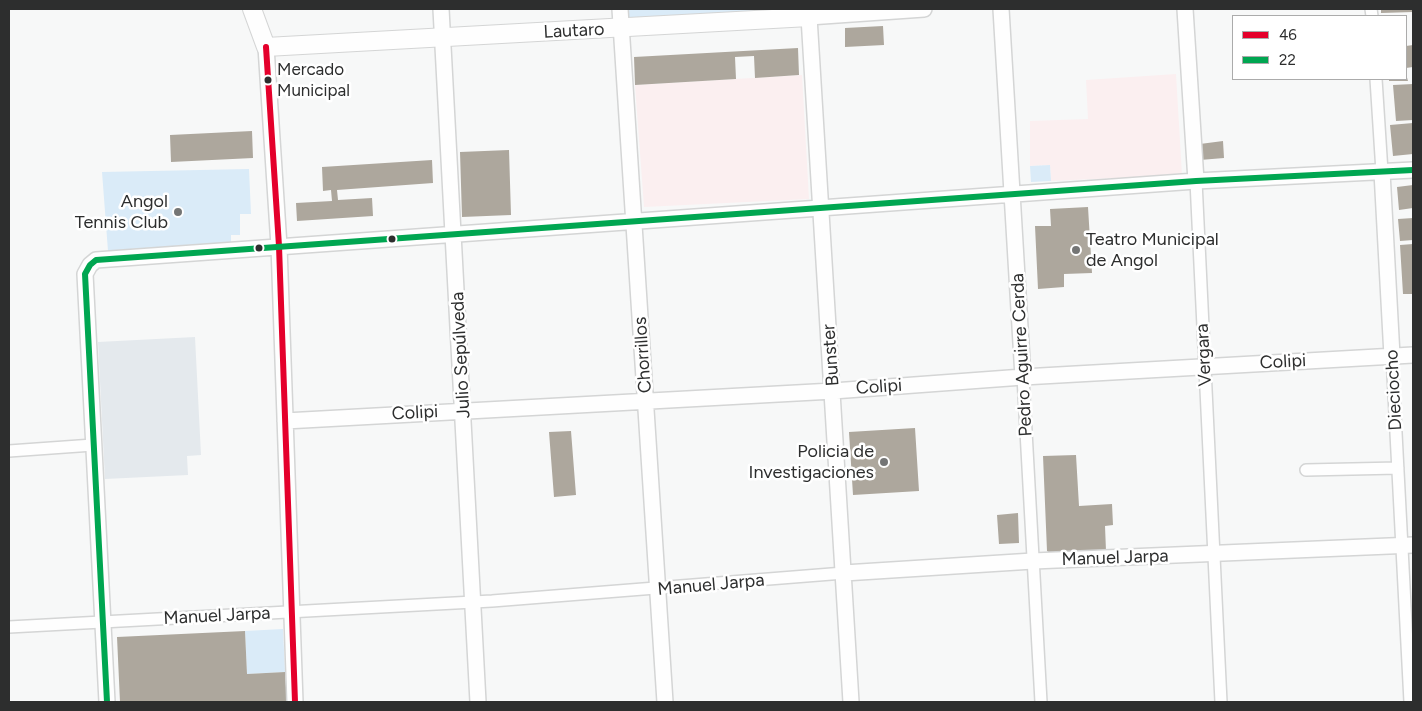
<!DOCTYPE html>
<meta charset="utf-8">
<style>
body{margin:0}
#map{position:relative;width:1422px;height:711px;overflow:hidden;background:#f7f8f8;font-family:Figtree,sans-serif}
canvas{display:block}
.frame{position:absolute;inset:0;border:10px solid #2d2e2e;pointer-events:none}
.legend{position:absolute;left:1232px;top:15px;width:175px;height:65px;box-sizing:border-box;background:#fff;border:1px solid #ababab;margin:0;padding:6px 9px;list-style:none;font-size:15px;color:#2d2e2e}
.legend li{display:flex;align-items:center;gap:10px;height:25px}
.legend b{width:25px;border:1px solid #ababab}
</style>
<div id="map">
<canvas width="1422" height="711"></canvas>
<div class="frame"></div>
<ul class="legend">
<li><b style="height:6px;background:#e4002b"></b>46</li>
<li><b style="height:6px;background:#00a651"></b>22</li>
</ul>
</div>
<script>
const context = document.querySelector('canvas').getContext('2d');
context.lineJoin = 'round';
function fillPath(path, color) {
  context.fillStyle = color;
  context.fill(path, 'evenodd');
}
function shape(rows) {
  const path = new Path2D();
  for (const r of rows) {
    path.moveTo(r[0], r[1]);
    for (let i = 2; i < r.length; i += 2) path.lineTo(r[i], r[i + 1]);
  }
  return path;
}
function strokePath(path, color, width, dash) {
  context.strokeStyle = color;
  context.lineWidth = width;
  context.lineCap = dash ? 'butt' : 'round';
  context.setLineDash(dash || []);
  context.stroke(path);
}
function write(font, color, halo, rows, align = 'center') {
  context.font = font + ' Figtree,sans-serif';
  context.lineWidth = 5;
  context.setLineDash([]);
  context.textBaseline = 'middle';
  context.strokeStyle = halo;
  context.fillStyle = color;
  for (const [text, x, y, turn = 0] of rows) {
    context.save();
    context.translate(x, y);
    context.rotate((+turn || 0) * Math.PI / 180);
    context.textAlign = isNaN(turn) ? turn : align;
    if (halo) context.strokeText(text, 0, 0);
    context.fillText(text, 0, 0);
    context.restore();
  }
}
fillPath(shape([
 [195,337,201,455,187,456,188,475,105,479,98,342]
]), '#e4e9ed');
fillPath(shape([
 [1176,74,1182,175,1051,181,1050,165,1030,166,1030,121,1088,119,1086,80],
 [802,75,809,199,644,207,635,85]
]), '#fbeff0');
fillPath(shape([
 [628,9,800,9,628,19],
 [1050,165,1051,181,1031,182,1030,166],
 [249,169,251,214,240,214,240,235,231,235,231,243,108,251,102,172],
 [283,629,285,672,247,674,245,631]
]), '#daebf8');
fillPath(shape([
 [1381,9,1413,9,1413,12,1381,13],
 [883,26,884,45,845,47,845,28],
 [1413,45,1413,67,1406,68,1406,46],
 [798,48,799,75,755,78,754,56,735,57,736,79,635,85,634,57],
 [1406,74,1408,81,1389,81,1389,79,1406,79],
 [1413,84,1413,120,1396,121,1393,85],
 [1413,123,1413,154,1393,156,1390,125],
 [252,131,253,158,171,162,170,135],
 [1223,141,1224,158,1200,160,1200,144],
 [509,150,511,215,462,217,460,152],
 [432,160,433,183,337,190,338,200,372,198,373,216,297,221,296,203,332,201,331,190,323,191,322,167],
 [1413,185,1413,208,1399,210,1397,187],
 [1088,207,1092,273,1064,274,1064,287,1038,289,1035,226,1051,226,1050,209],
 [1413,218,1413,240,1400,241,1398,219],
 [1413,244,1413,294,1403,294,1400,245],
 [915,428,919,491,853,495,849,432],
 [571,431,576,495,554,497,549,432],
 [1076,455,1079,506,1112,504,1113,525,1105,526,1106,551,1052,554,1047,551,1043,456],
 [1018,513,1019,543,999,544,997,515],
 [245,631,247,674,285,672,287,702,120,702,117,637]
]), '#ada79d');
const street = shape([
 [1371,9,1372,16],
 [1376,79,1382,172],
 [1196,181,1221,702],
 [1392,356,1410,702],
 [1023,377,1041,702],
 [9,451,93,445],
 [1306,470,1398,468],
 [9,627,492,601,844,573]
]);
const secondary = shape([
 [441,9,478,702],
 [620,9,665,702],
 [1001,9,1023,377],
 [1185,9,1196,181],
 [266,47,279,246,295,702],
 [1382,172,1392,356],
 [285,421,833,391,1023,377,1413,355],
 [844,573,1033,561,1413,545],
 [107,702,85,274,90,265,96,260,1196,181,1413,170],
 [851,702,809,17,924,9]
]);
const primary = shape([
 [252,9,266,47,809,17,808,9]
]);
strokePath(street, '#d4d5d5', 14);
strokePath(secondary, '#d4d5d5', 18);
strokePath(primary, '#d4d5d5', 20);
strokePath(street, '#fefefe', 11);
strokePath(secondary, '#fefefe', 15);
strokePath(primary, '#fefefe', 18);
strokePath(shape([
 [266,47,279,246,295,702]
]), '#e4002b', 6);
strokePath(shape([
 [107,702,85,274,90,265,96,260,1196,181,1413,170]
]), '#00a651', 6);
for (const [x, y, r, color] of [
 [268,80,4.5,"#2d2e2e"],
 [178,212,5,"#747575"],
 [392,239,4.5,"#2d2e2e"],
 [259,248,4.5,"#2d2e2e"],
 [1076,250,5,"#747575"],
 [884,462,5,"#747575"]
]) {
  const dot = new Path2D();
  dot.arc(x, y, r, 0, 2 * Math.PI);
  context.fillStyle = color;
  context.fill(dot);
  strokePath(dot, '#fff', 2);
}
write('17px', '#2d2e2e', '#fff', [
 ["Mercado",277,70],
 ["Municipal",277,91]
], 'left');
write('18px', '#2d2e2e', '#fff', [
 ["Lautaro",574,31,-3],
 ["Julio Sepúlveda",461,355,-93],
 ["Chorrillos",643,355,-94],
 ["Bunster",831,355,-94],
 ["Pedro Aguirre Cerda",1022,355,-93],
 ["Vergara",1204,355,-93],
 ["Colipi",1283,362,-3],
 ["Colipi",879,387,-4],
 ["Dieciocho",1394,390,-93],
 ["Colipi",415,413,-3],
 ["Manuel Jarpa",1115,558,-2],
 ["Manuel Jarpa",711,585,-5],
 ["Manuel Jarpa",217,616,-3]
]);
write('18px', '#2d2e2e', '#fff', [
 ["Angol",168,202],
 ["Tennis Club",168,223],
 ["Teatro Municipal",1086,240,"left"],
 ["de Angol",1086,261,"left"],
 ["Policia de",874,452],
 ["Investigaciones",874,473]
], 'right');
</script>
